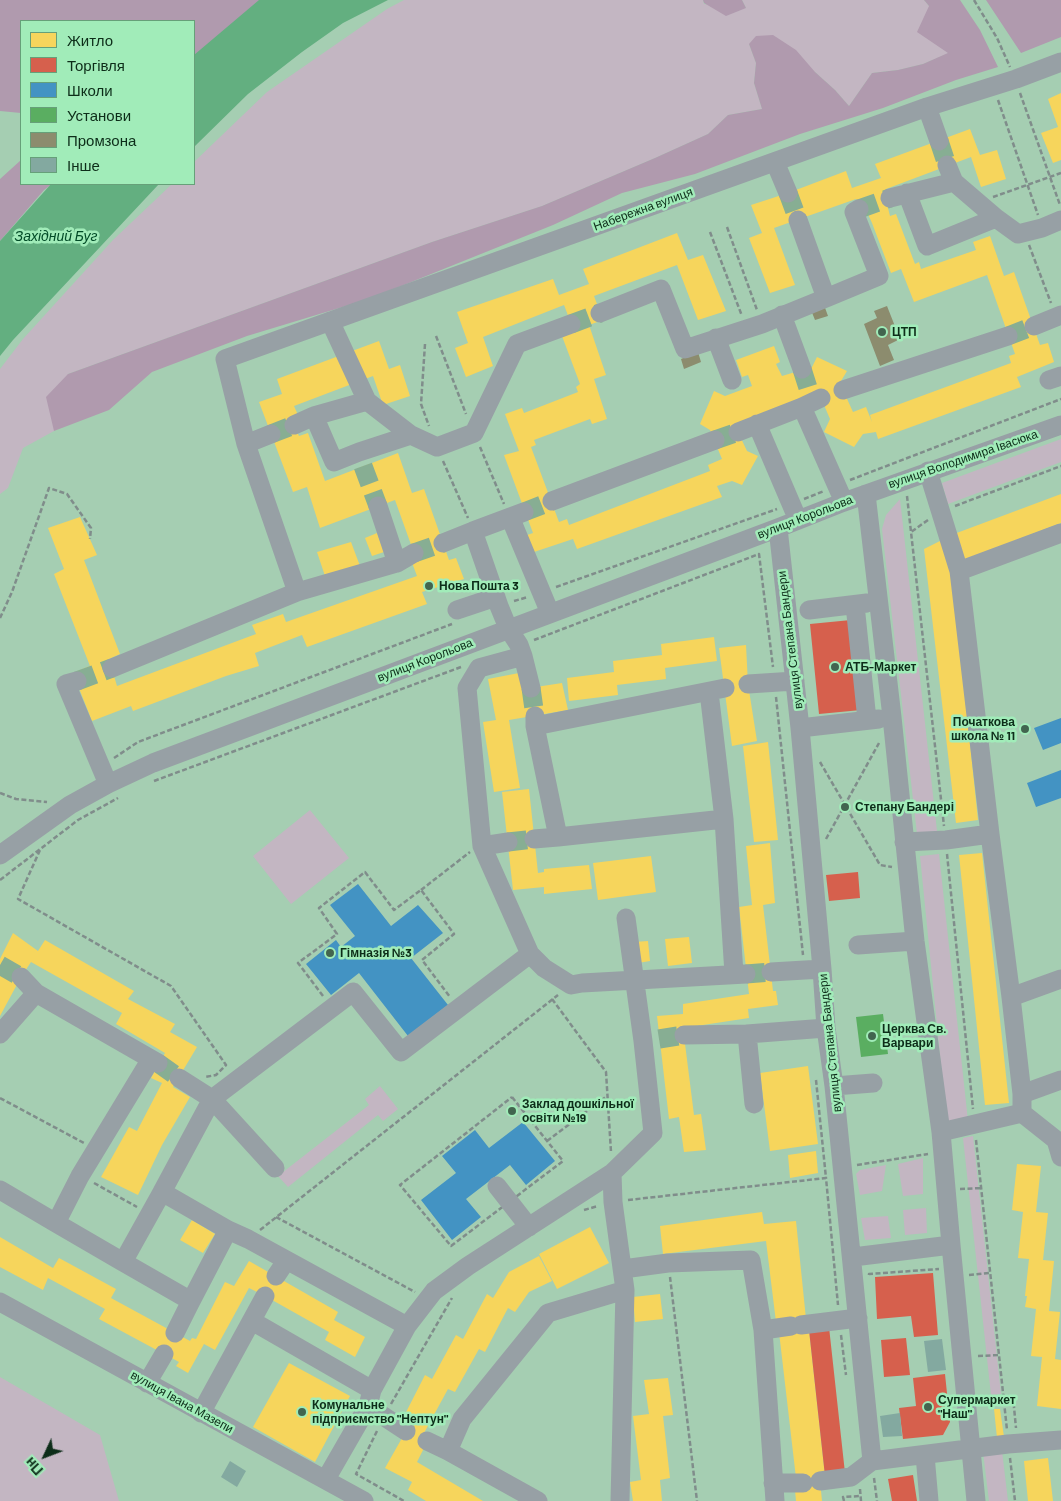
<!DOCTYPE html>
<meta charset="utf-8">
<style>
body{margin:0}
#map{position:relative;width:1061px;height:1501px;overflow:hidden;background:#a5ceb2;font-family:Barlow,sans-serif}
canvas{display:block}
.legend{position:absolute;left:20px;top:20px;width:175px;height:165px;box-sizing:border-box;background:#a1ecb9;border:1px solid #66a079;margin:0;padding:6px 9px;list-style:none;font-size:15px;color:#0d2d19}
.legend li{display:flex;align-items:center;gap:10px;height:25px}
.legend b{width:25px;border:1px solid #66a079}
.north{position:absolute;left:20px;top:1431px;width:50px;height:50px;-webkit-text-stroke:4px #a1ecb9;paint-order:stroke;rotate:227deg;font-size:14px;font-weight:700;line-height:20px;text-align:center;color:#0d2d19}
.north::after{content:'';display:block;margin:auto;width:18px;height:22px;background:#0d2d19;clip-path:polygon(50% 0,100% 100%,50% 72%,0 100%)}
</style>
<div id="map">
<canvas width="1061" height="1501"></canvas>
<ul class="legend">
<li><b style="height:14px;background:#f6d55c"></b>Житло</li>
<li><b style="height:14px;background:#d6604d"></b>Торгівля</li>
<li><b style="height:14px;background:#4393c3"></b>Школи</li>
<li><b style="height:14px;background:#5aae61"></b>Установи</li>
<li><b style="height:14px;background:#8c8c6e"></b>Промзона</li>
<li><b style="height:14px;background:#83a9a0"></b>Інше</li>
</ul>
<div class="north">Пн</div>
</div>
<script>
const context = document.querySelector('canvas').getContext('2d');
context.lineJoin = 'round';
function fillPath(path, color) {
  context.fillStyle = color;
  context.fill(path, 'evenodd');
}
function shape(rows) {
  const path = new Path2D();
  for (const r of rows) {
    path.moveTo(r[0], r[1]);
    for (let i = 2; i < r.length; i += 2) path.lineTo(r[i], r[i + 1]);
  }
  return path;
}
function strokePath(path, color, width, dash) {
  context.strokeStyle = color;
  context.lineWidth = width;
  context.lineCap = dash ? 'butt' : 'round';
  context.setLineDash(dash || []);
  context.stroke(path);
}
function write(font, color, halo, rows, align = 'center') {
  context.font = font + ' Barlow,sans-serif';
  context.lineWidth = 5;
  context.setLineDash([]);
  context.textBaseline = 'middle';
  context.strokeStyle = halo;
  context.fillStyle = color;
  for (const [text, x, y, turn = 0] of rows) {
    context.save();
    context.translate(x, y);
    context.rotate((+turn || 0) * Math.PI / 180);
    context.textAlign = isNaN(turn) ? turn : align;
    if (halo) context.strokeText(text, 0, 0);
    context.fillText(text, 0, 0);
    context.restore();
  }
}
fillPath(shape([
 [404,0,703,0,704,4,746,8,742,0,924,0,929,6,949,53,923,64,898,70,872,73,849,106,835,90,815,72,749,44,756,63,754,83,762,109,728,115,708,134,655,158,542,206,432,242,68,374,54,431,23,448,8,488,0,494,0,369,23,339,113,240,172,184,194,184,194,162,267,92,387,9],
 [1061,439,1061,462,948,504,942,483],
 [900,499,937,831,917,834,882,529,886,515],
 [310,810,349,858,291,904,253,856],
 [939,854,968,1121,947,1125,920,856],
 [380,1086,398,1109,383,1121,378,1115,288,1187,278,1176,369,1105,365,1099],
 [973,1136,1001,1394,991,1395,963,1138],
 [923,1158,923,1194,903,1196,898,1164],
 [886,1165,882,1191,860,1195,856,1174,860,1170],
 [926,1208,927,1233,905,1235,903,1210],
 [888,1216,891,1238,865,1240,861,1218],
 [0,1377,100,1435,119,1501,0,1501],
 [1002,1451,1008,1501,989,1501,983,1452]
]), '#c3b6c2');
fillPath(shape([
 [0,0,263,0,194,60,194,21,21,21,21,113,0,111],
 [703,0,742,0,746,8,726,16,704,3],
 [924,0,960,0,980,30,998,67,956,80,883,108,800,134,695,174,622,193,553,225,369,299,247,336,152,372,109,410,54,431,46,397,68,374,432,242,542,206,655,158,708,134,728,115,762,109,754,83,756,63,749,44,756,36,773,35,796,50,815,72,835,90,849,106,872,73,898,70,923,64,948,53,917,32,929,6],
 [986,0,1061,0,1061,37,1021,53],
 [21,160,21,184,52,184,44,190,0,241,0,179]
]), '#b09aae');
fillPath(shape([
 [259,0,388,0,343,23,302,52,248,94,194,147,194,55],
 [51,184,159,184,13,340,0,356,0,241]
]), '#63af80');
fillPath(shape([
 [1061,93,1061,160,1053,163,1041,133,1058,127,1048,99],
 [970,129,980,155,997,150,1006,179,981,187,971,157,886,189,890,198,887,204,890,216,896,214,915,264,919,262,921,269,976,250,973,242,990,236,1004,276,1014,272,1040,345,1048,343,1054,362,1017,377,1021,387,878,439,876,432,863,434,854,447,824,432,830,419,821,398,738,432,747,451,758,456,742,485,732,481,717,486,722,497,577,549,573,539,534,552,527,535,533,533,504,455,519,451,505,414,522,408,524,413,578,392,576,387,580,384,562,336,574,331,564,305,483,337,493,366,466,377,455,348,468,343,457,312,553,279,559,295,589,284,583,269,677,233,688,260,703,255,726,311,698,320,677,265,594,296,603,320,589,325,606,375,594,379,607,419,592,424,590,419,534,440,536,445,531,447,559,522,567,519,569,525,710,471,708,465,722,459,710,430,700,424,714,391,725,396,752,386,748,375,742,377,736,360,774,346,780,362,776,364,782,376,812,367,817,357,847,371,841,381,843,390,853,412,866,407,872,422,870,415,1011,363,1009,356,1015,354,987,275,914,302,901,269,891,273,872,223,867,212,861,214,856,199,774,228,795,285,770,293,749,238,762,233,751,205,788,193,846,171,852,188,881,178,875,164],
 [379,341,389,369,400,365,410,396,383,405,373,376,294,406,298,415,294,425,299,436,308,433,325,481,398,453,412,493,424,489,449,560,456,558,464,579,422,592,427,604,307,647,302,635,255,653,259,666,226,676,133,711,131,706,92,721,73,673,90,666,54,574,64,569,48,528,80,517,97,555,84,560,120,654,109,659,117,686,256,634,252,625,283,614,286,622,417,576,411,560,414,553,395,500,320,528,307,487,293,492,259,402,282,394,277,379],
 [1061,494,1061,523,962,561,950,553,978,820,956,823,924,549,954,534],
 [377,533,384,552,372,556,365,538],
 [351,542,360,566,326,579,317,552],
 [714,637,717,661,665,668,666,679,617,685,618,695,569,701,567,678,614,672,613,661,662,655,661,644],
 [746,645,748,684,757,741,732,746,719,648],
 [519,673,523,689,562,683,568,710,509,720,520,788,494,792,483,722,496,720,488,679],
 [768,742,778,840,754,842,743,746],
 [529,789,538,873,544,872,544,869,589,865,592,889,544,894,544,887,513,890,502,792],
 [770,843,775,903,763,905,773,991,776,991,778,1005,748,1009,749,1018,683,1028,694,1115,701,1114,706,1150,684,1152,679,1117,669,1119,657,1016,683,1014,683,1004,749,994,739,907,752,905,746,846],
 [982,853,1009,1103,985,1105,959,855],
 [651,856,656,892,598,900,593,863],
 [13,933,38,951,45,940,134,991,128,999,175,1024,170,1032,197,1047,173,1087,190,1097,162,1145,138,1195,101,1177,129,1127,137,1131,162,1083,151,1078,165,1053,116,1024,122,1013,31,962,21,977,0,1016,0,959],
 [689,937,692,963,668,966,665,939],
 [648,941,650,961,638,963,634,942],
 [808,1066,818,1144,770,1151,760,1073],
 [816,1151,818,1173,790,1178,788,1155],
 [1017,1164,1041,1166,1036,1212,1048,1213,1043,1260,1054,1261,1049,1311,1060,1312,1055,1359,1061,1360,1061,1409,1037,1406,1042,1357,1031,1356,1036,1309,1025,1307,1027,1296,1025,1296,1029,1259,1018,1258,1023,1212,1012,1210],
 [762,1212,764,1224,796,1221,806,1319,809,1330,825,1476,820,1481,822,1501,796,1501,795,1490,796,1478,779,1332,776,1322,766,1241,663,1254,660,1226],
 [192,1220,215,1234,203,1253,180,1240],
 [590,1227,609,1263,557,1289,539,1254],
 [0,1237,53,1268,59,1258,116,1289,111,1298,190,1341,192,1338,196,1339,225,1282,234,1286,249,1261,338,1312,334,1320,365,1337,355,1357,325,1340,329,1332,265,1296,249,1288,215,1350,204,1344,188,1373,176,1366,179,1362,99,1319,105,1309,48,1278,43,1290,0,1267],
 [539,1256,552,1281,529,1292,515,1312,508,1308,485,1352,479,1349,455,1392,448,1389,424,1433,430,1436,417,1462,483,1501,426,1501,408,1490,412,1482,385,1468,406,1431,401,1422,425,1375,432,1379,456,1335,463,1339,487,1294,493,1298,509,1272],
 [660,1294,663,1319,635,1322,633,1297],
 [289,1363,350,1396,315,1462,253,1427],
 [668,1378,673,1415,663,1416,670,1478,660,1480,662,1501,633,1501,630,1482,641,1480,633,1416,649,1414,644,1380],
 [994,1409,1000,1409,1004,1437,997,1438],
 [1048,1458,1053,1501,1028,1501,1024,1461]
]), '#f6d55c');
fillPath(shape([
 [851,620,861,710,819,714,810,624],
 [858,872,860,898,829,901,826,875],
 [933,1273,938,1335,914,1337,911,1316,877,1319,875,1277],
 [829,1327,845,1473,825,1476,809,1330],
 [906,1338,910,1375,884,1377,881,1340],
 [945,1374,950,1422,943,1435,903,1439,899,1408,916,1406,913,1378],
 [913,1475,917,1501,892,1501,888,1479]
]), '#d6604d');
fillPath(shape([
 [1061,718,1061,743,1043,750,1034,728],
 [1061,770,1061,798,1036,807,1027,783],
 [358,884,391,926,418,905,443,933,411,958,448,1005,408,1036,359,973,331,995,306,964,336,940,341,947,355,936,330,905],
 [523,1122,555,1161,526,1185,510,1165,466,1199,481,1217,452,1240,421,1200,456,1173,442,1156,475,1130,489,1148]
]), '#4393c3');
fillPath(shape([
 [883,1014,888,1054,861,1057,856,1017]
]), '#5aae61');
fillPath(shape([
 [824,305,828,316,815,320,811,310],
 [887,306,900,339,888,345,894,360,880,366,864,324,877,318,874,311],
 [698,352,701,362,684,369,681,359]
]), '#8c8c6e');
fillPath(shape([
 [942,1339,946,1370,928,1372,924,1341],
 [900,1413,902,1436,883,1437,880,1416],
 [230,1461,246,1471,237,1487,221,1477]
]), '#83a9a0');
strokePath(shape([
 [939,141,947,165],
 [788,193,798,220],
 [859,209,890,198],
 [571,324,600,313],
 [1008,336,1034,326],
 [802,369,810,394],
 [271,434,294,425],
 [715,440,738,432],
 [363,466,378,506],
 [524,512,552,501],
 [414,553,443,543],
 [77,681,112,668],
 [531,688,535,716],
 [508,842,534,839],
 [0,965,21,977],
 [746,974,771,972],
 [659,1039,684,1035],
 [158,1063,179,1078]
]), '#87ae93', 19, [19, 9]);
strokePath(shape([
 [974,0,997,38,1010,67],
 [1020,93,1060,205],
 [998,100,1038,215],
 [993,197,1061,173],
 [727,227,757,310],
 [710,232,742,316],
 [1029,245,1051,303],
 [436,336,466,414],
 [425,344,421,404,429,426],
 [480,447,504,504],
 [443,461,468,518],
 [850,480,1061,399],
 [907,496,911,532],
 [804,499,824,491],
 [955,506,1061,466],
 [928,520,911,532,944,826],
 [556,587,777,509],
 [514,601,528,597],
 [0,618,12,592,49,488,67,494,91,528,90,539],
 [534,640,759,554,773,667],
 [776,697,803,955],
 [114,758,138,742,452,624],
 [820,762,880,865,892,867],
 [154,781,461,667],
 [0,793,16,799,47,802],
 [826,839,879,743],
 [40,850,18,899,171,986,226,1065,216,1075,205,1077],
 [947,854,973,1109],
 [0,880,78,820,118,798],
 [421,890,470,852],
 [323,996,298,963,337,934,319,908,365,872,394,910,421,890,454,934,422,960,450,997],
 [552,999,606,1072,611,1152],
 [816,1080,826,1178],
 [512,1097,563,1161,451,1246,400,1185,512,1097],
 [0,1098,84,1143],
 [976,1140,1007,1430],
 [547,1141,607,1096],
 [857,1165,928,1154],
 [94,1183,137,1207],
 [960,1189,981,1188],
 [628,1200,826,1178,838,1305],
 [584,1210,598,1206],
 [276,1217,415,1292],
 [260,1230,558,995],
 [869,1275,869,1274,939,1269],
 [969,1275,990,1273],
 [670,1277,697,1501],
 [841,1335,846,1375],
 [978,1356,999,1355],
 [982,1401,1013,1397,1016,1428],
 [391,1404,452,1298],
 [377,1431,356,1474,404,1501],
 [1010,1458,1015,1501],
 [874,1478,877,1501],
 [860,1489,861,1501],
 [844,1501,843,1497,861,1496]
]), '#808d8b', 2.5, [5, 2.5]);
strokePath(shape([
 [927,107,939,141],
 [775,162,788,193],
 [947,165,954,182],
 [907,193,927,246,996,218],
 [890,198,954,182,996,218,1018,234,1042,228,1061,220],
 [826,298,879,276,854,212,859,209],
 [600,313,661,289,685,349,762,324,826,298,798,220],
 [782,315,802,369],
 [330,321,367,401],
 [1034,326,1061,315],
 [716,338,732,380],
 [1049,380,1061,376],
 [843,390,1008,336],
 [802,407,844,502],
 [314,416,367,401,411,435],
 [757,424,798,520],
 [294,425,314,416,334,462,359,452,411,435,437,447,474,433,517,344,571,324],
 [738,432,802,407,821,398],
 [246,444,271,434],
 [928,471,959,571,990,834,1011,997,1022,1094,1022,1113,1056,1140,1061,1157],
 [866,494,892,717,915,941,941,1132,951,1245,976,1501],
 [552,501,715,440],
 [378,506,397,563],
 [510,517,550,613],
 [778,528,800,728,822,969,826,1028,834,1086,872,1461,1008,1444,1061,1440],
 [473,531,524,512],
 [443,543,473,531,499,606,508,628,519,645,523,656,479,668,467,688,482,846,530,954,544,968,571,985,582,983,746,974],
 [959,571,1061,533],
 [297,592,246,444,225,359,927,107,1016,79,1061,62],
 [855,605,867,720],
 [457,610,496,597],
 [809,610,867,603],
 [523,656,531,688],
 [112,668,297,592,397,563,414,553],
 [77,681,66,684,108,784],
 [748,684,795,681],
 [709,692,724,819,734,974],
 [535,716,535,726,558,837],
 [535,726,725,688],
 [800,728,879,719],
 [534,839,558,837,724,819],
 [904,842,946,840,990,834],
 [482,846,508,842],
 [0,855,70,805,108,784,153,763,778,528,844,502,1061,425],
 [858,945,915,941],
 [771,972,822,969],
 [21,977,36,993,151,1059],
 [1011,997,1061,979],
 [0,1034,36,993],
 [747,1034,754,1104],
 [684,1035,747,1034,826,1028],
 [834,1086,873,1083],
 [1022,1094,1061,1080],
 [941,1132,1022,1113],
 [275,1168,212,1099,353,992,401,1052,530,954],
 [497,1186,529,1227],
 [0,1190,56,1223],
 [162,1192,212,1099,179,1078],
 [228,1230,191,1301,123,1262,162,1192,228,1230,248,1239,407,1326,372,1390,368,1406,326,1479],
 [853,1257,951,1245],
 [123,1262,56,1223,80,1176,151,1059,158,1063],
 [623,1269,668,1263,751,1260,763,1330,775,1501],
 [276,1276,286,1261],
 [0,1302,364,1501],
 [252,1321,372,1390],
 [801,1325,858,1318],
 [407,1326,434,1291,468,1266,612,1173],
 [763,1330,791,1326],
 [175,1333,191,1301],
 [147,1383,164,1354],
 [368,1406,406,1431],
 [201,1413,265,1296],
 [427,1441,448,1451],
 [925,1455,929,1501],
 [820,1481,851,1477,872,1461],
 [773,1483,803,1483],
 [538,1501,448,1451,462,1419,548,1313,625,1290,613,1202,612,1173,653,1133,643,1041,626,918],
 [620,1501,625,1290]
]), '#97a0a5', 19);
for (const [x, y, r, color] of [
 [882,332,5,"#42654f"],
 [429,586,5,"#42654f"],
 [835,667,5,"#42654f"],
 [1025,729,5,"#42654f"],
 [845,807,5,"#42654f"],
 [330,953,5,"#42654f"],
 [872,1036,5,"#42654f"],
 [512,1111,5,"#42654f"],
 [928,1407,5,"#42654f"],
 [302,1412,5,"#42654f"]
]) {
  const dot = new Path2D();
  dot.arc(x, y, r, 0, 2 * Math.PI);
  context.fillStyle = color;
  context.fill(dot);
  strokePath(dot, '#a1ecb9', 2);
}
write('12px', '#0d2d19', '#a1ecb9', [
 ["Набережна вулиця",643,209,-20],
 ["вулиця Володимира Івасюка",963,459,-19],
 ["вулиця Корольова",805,517,-21],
 ["вулиця Степана Бандери",790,640,-97],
 ["вулиця Корольова",425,660,-21],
 ["вулиця Степана Бандери",830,1043,-96],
 ["вулиця Івана Мазепи",182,1402,29]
]);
write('bold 12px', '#0d2d19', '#a1ecb9', [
 ["ЦТП",892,332],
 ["Нова Пошта 3",439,586],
 ["АТБ-Маркет",845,667],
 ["Початкова",1015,722,"right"],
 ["школа № 11",1015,736,"right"],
 ["Степану Бандері",855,807],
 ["Гімназія №3",340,953],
 ["Церква Св.",882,1029],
 ["Варвари",882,1043],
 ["Заклад дошкільної",522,1104],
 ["освіти №19",522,1118],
 ["Супермаркет",938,1400],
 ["\"Наш\"",938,1414],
 ["Комунальне",312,1405],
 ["підприємство \"Нептун\"",312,1419]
], 'left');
write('italic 14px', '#024b27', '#a1ecb9', [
 ["Західний Буг",56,236]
]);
</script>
